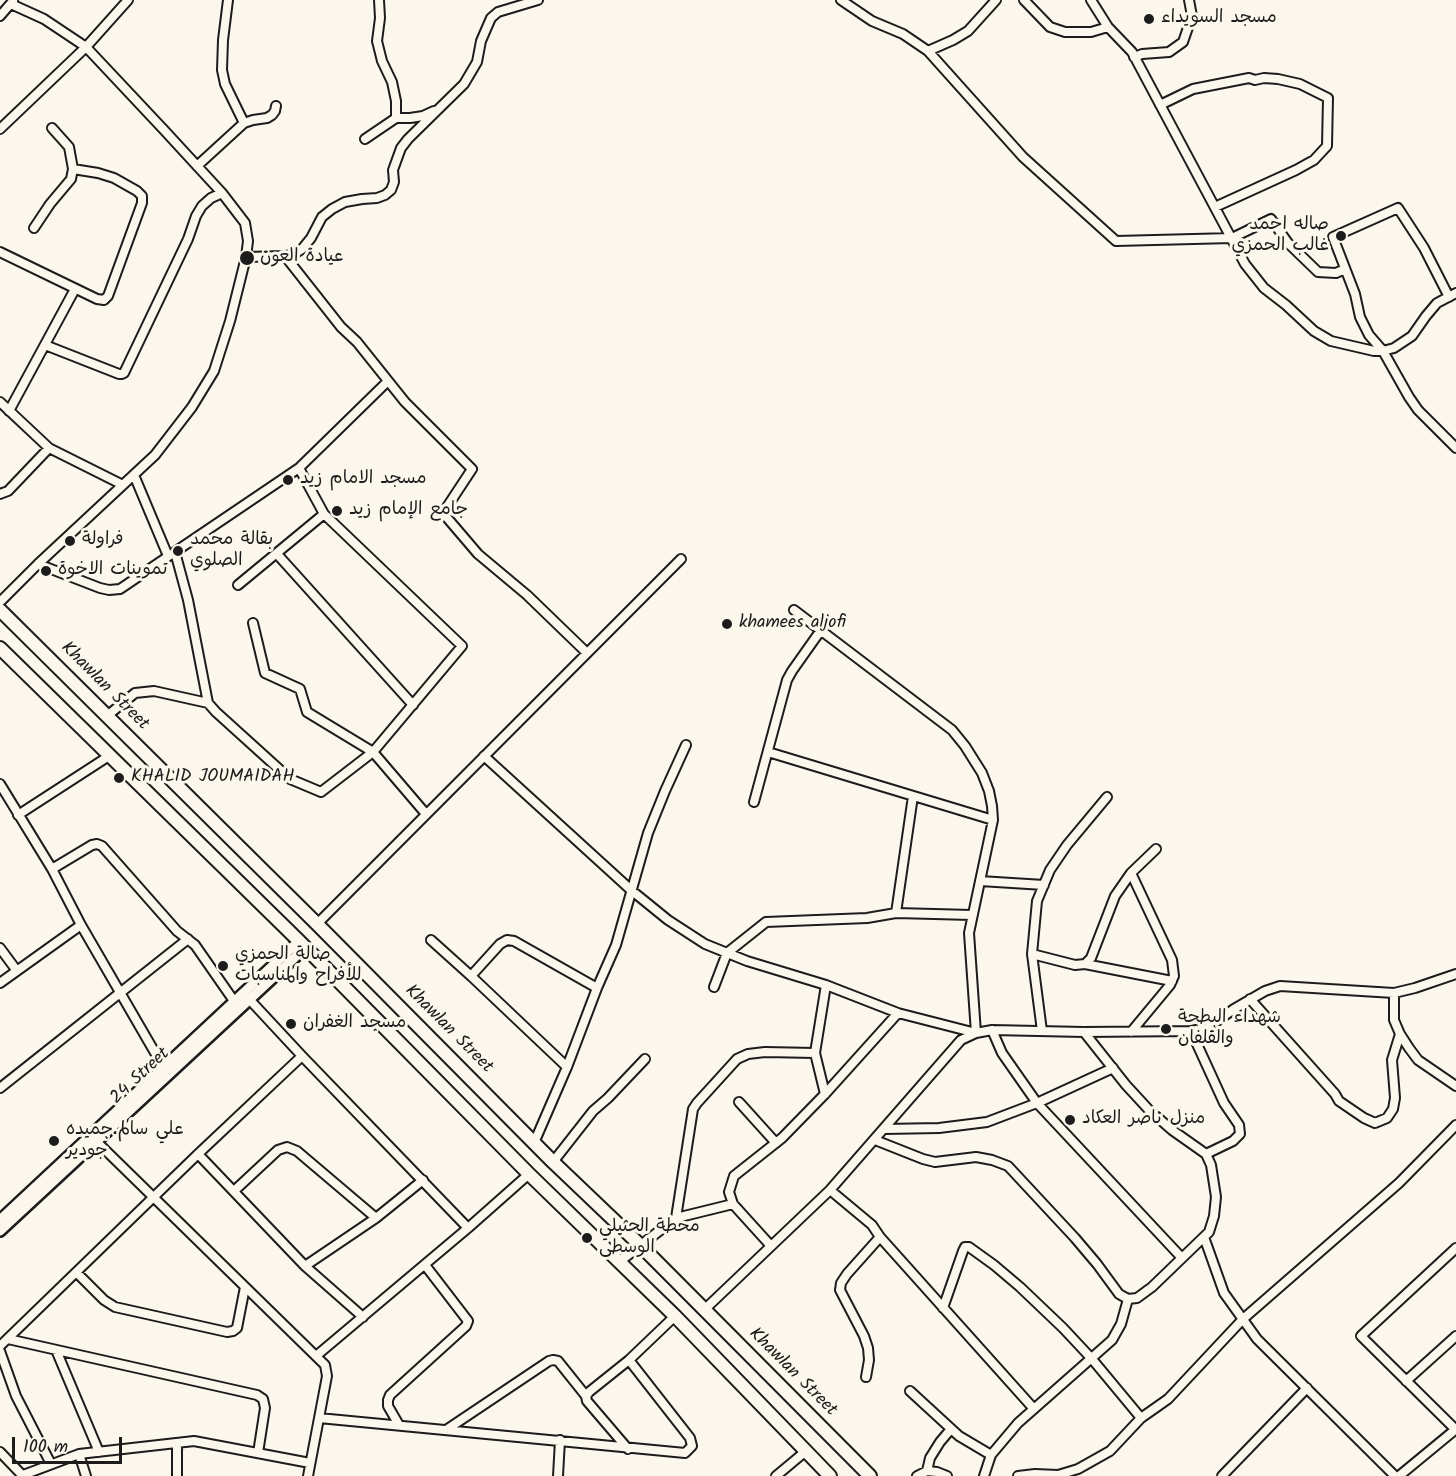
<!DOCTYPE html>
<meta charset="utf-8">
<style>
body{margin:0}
#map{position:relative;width:1456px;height:1476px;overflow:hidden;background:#fbf7ec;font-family:Kalam,sans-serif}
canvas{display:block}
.scale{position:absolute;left:12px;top:1437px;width:110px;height:27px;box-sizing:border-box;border:3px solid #1c1c1c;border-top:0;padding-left:8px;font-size:18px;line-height:21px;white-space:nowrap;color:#1c1c1c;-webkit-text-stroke:4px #fbf7ec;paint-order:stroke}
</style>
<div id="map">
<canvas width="1456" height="1476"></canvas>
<div class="scale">100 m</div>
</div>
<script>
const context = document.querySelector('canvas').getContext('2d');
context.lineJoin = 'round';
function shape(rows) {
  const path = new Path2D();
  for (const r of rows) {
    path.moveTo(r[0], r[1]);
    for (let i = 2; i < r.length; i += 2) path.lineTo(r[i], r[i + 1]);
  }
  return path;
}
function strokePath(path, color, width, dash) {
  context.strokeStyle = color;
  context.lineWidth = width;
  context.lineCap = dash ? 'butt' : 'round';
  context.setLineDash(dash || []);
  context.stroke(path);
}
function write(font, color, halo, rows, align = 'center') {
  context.font = font + ' Kalam,"Playpen Sans Arabic",sans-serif';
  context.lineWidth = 6;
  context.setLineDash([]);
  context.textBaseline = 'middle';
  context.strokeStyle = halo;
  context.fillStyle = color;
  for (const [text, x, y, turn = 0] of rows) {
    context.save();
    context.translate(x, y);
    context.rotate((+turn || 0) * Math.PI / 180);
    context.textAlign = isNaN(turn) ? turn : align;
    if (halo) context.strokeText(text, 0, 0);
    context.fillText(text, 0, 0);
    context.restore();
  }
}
const minor = shape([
 [228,0,223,40,222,70,225,84,244,123],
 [379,0,380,18,377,41,382,61,392,82,396,101,396,118],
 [841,0,872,21,903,34,928,51,953,40,968,31,996,0],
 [1024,0,1050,27,1065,32,1091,32,1108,27],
 [1091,0,1108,27,1132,52,1245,264,1264,288,1286,305,1314,331,1331,341,1374,351,1383,351,1394,348,1412,336,1426,316,1437,303,1456,293],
 [0,16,13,1],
 [928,51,1023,157,1116,241,1232,238,1271,219,1288,243,1318,272,1336,273,1345,269],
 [1134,57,1142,54,1169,52,1183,42,1192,16,1189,0],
 [1160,105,1193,89,1249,78,1255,80,1264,78,1278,79,1300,84,1328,98,1327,146,1314,160,1296,170,1215,207],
 [0,129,86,47,128,0],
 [365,139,396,118,410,118,423,116,434,111],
 [197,166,244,123,253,120,267,118,272,115,275,111,276,106],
 [34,228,50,204,71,179,73,169,69,147,52,128],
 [0,252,97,299,104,300,108,296,142,203,142,196,137,191,114,178,98,173,73,169],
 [285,256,341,327,357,342,405,402,472,469,443,513,478,554,527,595,587,653],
 [246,257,285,256,294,254,302,249,311,238,322,217,332,209,345,202,362,199,377,198,385,195,391,190,394,182,393,170,401,148,408,139,464,84,477,62,481,41,491,18,498,12,538,0],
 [1449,297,1424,248,1398,208,1333,237,1355,294,1360,317,1369,335,1383,351,1409,397,1418,410,1456,448],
 [45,345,119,374,122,374,124,373,188,239,196,216,202,206,211,198,222,193],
 [0,402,49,448,123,485],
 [9,411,75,289],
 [134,475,168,556],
 [0,494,8,491,49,448],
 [324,514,299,468,388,381],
 [175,552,188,600,208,703,216,712,290,779,321,792,373,752,426,814],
 [277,554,413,705],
 [38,564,100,588,109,590,120,589,299,468],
 [238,585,324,514,462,646,373,752,307,712,300,689,265,673,253,623],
 [0,602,38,564,155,455,192,407,214,371,230,321,246,257,248,241,245,223,222,193,164,130,86,47,44,19,11,4],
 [794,610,952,730,965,746,982,773,989,791,992,806,993,820,969,933,976,1033],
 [107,716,135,693,154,691,208,703],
 [768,752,993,820],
 [484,756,631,890,668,920,705,944,747,961,826,985,898,1013,976,1033],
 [0,784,52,869,81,925,165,1070],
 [754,802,787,680,792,671,821,630],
 [18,815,109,756],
 [52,869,92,845,97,844,102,846,177,931,195,945,234,1001],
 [980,881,1044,885],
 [896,913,913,796],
 [317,924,681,559],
 [431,940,471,976,567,1067],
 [0,948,17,971],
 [1032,954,1075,965,1085,964,1091,958,1115,896,1131,873,1156,849],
 [1085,964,1172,981],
 [471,976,500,944,507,940,514,941,597,988],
 [0,983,81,925],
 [714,987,727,953,766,922,867,918,896,913,972,915],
 [1394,993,1394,1020,1400,1034,1409,1048,1418,1060,1456,1086],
 [249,999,302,1056,468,1228],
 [1250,999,1335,1094,1339,1101,1364,1118,1375,1123,1387,1118,1393,1109,1395,1098,1392,1060,1400,1034],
 [992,1030,1002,1053,1037,1103,1182,1258],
 [1042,1031,1032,954,1037,901,1050,870,1067,845,1107,797],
 [1191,1031,1224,1103,1239,1125,1240,1134,1233,1141,1206,1154],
 [1131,1032,1170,985,1174,976,1172,960,1131,873],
 [0,1088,188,939],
 [825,1094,815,1053,826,985],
 [739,1102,776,1143],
 [884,1129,939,1128,987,1122,1037,1103,1113,1068],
 [875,1140,923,1159,935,1162,976,1157,992,1160,1008,1166,1075,1238,1097,1264,1119,1294,1128,1299,1137,1298,1152,1287,1209,1232,1214,1216,1216,1197,1211,1165,1206,1154,1172,1130,1149,1110,1126,1085,1084,1032],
 [96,1141,325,1365,327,1376,308,1476],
 [534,1143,567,1067,597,988,616,945,648,833,665,791,686,745],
 [198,1154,305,1266,363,1317],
 [553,1162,593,1111,608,1098,645,1059],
 [830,1190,872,1225,880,1237,1034,1409],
 [234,1191,278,1150,287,1147,297,1151,376,1218],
 [676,1218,693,1109,697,1103,737,1059,748,1054,765,1052,815,1053],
 [1204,1237,1224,1293,1257,1339,1395,1476],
 [771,1246,733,1204,729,1192,734,1176,782,1138,825,1094,898,1013],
 [619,1262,676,1218,733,1204],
 [305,1266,376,1218,423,1180],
 [77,1273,104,1300,115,1307,227,1332,233,1331,237,1328,245,1287],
 [943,1308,963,1251,965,1247,969,1247,994,1265,1020,1287,1063,1328,1092,1359,1141,1418],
 [704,1310,830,1190,961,1040,976,1033,992,1030,1084,1032,1191,1031,1207,1028,1234,1009,1265,991,1280,986,1394,993,1415,988,1456,974],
 [8,1339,257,1395,263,1399,265,1408,258,1453],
 [0,1346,198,1154,302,1056],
 [56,1350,99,1452],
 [0,1351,16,1396,51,1464],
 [316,1356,468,1228,529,1174],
 [866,1377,869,1360,868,1348,864,1336,840,1290,841,1283,847,1274,880,1237],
 [1406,1381,1456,1336],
 [910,1391,959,1436,991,1455],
 [586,1396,589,1392,629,1360,675,1316],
 [319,1418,685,1453,692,1446,690,1438,629,1360],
 [399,1425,388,1406,388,1400,390,1395,466,1326,468,1321,425,1265],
 [1455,1429,1361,1336,1456,1248],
 [446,1430,549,1361,553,1360,558,1361,586,1396,587,1401,628,1449],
 [177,1443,177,1476],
 [0,1452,23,1476],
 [79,1454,86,1476],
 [927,1471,930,1458,940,1442,951,1429],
 [23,1475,79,1454,194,1441,310,1463],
 [558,1476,560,1440],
 [776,1476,806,1451],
 [917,1476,927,1471,937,1472,947,1476],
 [984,1476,991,1455,1018,1423,1112,1340,1121,1324,1128,1299],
 [1018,1476,1035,1474,1058,1475,1078,1469,1110,1451,1141,1418,1168,1399,1243,1319,1399,1183,1456,1125],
 [1222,1476,1307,1388],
 [1399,1476,1456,1429]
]);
const tertiary = shape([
 [0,1220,299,941],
 [0,1231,305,948]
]);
const primary = shape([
 [0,610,317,924,553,1162,640,1245,870,1476],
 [0,648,299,941,529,1174,675,1316,830,1476]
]);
strokePath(minor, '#1c1c1c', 12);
strokePath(tertiary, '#1c1c1c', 14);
strokePath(primary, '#1c1c1c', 16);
strokePath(minor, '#fbf7ec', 8);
strokePath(tertiary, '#fbf7ec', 9);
strokePath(primary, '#fbf7ec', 12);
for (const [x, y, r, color] of [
 [1149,19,6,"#1c1c1c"],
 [1341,236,6,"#1c1c1c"],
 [247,258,8,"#1c1c1c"],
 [288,480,6,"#1c1c1c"],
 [337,511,6,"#1c1c1c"],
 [70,541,6,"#1c1c1c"],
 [178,551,6,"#1c1c1c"],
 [46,571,6,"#1c1c1c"],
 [727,624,6,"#1c1c1c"],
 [119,778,6,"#1c1c1c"],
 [223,966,6,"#1c1c1c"],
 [291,1024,6,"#1c1c1c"],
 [1166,1029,6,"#1c1c1c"],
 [1070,1120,6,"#1c1c1c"],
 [54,1141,6,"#1c1c1c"],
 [587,1238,6,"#1c1c1c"]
]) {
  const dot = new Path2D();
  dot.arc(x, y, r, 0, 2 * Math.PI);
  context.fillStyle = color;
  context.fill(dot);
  strokePath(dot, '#fbf7ec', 2);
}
write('18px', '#1c1c1c', '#fbf7ec', [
 ["مسجد السويداء",1161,19],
 ["صاله احمد",1329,226,"right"],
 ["غالب الحمزي",1329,247,"right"],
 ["عيادة العون",260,258],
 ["مسجد الامام زيد",300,480],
 ["جامع الإمام زيد",349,511],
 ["فراولة",82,541],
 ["بقالة محمد",190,541],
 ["الصلوي",190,562],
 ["تموينات الاخوة",58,571],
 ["khamees aljofi",739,624],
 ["KHALID JOUMAIDAH",131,778],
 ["صالة الحمزي",235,956],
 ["للأفراح والمناسبات",235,977],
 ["شهداء البطحة",1178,1019],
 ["والقلفان",1178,1040],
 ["مسجد الغفران",303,1024],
 ["منزل ناصر العكاد",1082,1120],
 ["علي سالم.جميده",66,1131],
 ["جودير",66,1152],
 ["محطة الحثيلي",599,1228],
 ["الوسطى",599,1249]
], 'left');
write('18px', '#1c1c1c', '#fbf7ec', [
 ["Khawlan Street",104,687,45],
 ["Khawlan Street",448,1030,45],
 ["24 Street",141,1077,-43],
 ["Khawlan Street",792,1373,45]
]);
</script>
